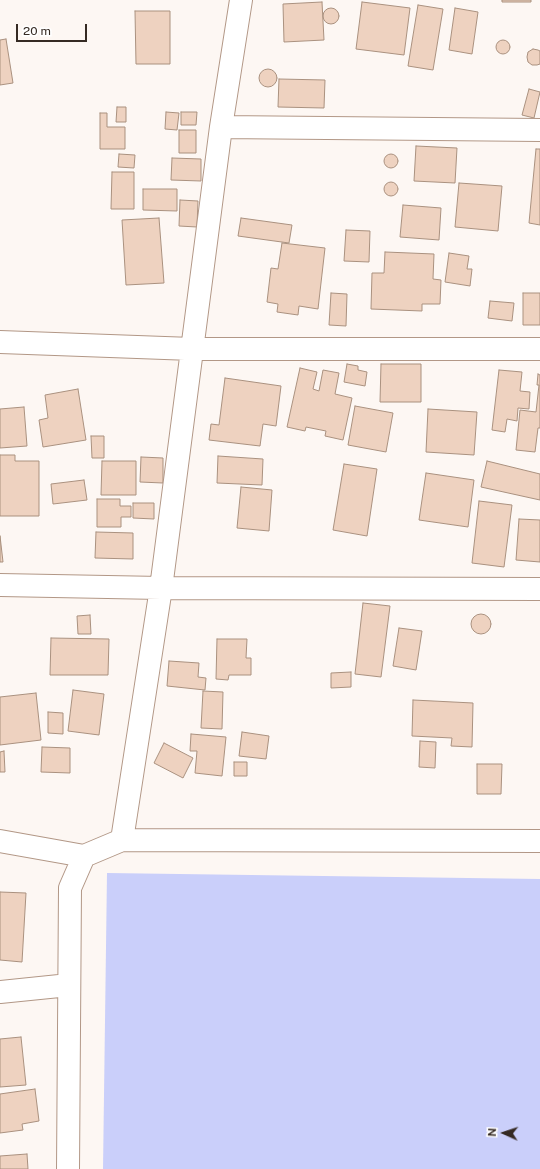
<!DOCTYPE html>
<style>
body{margin:0}
#map{position:relative;width:540px;height:1169px;overflow:hidden;background:#fdf7f3;font-family:"Public Sans",sans-serif}
canvas{display:block}
.north{position:absolute;left:484px;top:1113px;width:40px;height:40px;-webkit-text-stroke:3px #fff;paint-order:stroke;rotate:273deg;font-size:11px;font-weight:700;line-height:16px;text-align:center;color:#352a23}
.north::after{content:'';display:block;margin:auto;width:14px;height:18px;background:#352a23;clip-path:polygon(50% 0,100% 100%,50% 72%,0 100%)}
.scale{position:absolute;left:16px;top:24px;width:71px;height:18px;box-sizing:border-box;border:2px solid #352a23;border-top:0;padding-left:5px;font-size:12px;line-height:14px;white-space:nowrap;color:#352a23;-webkit-text-stroke:3px #fff;paint-order:stroke}
</style>
<div id="map">
<canvas width="540" height="1169"></canvas>
<div class="north">N</div>
<div class="scale">20 m</div>
</div>
<script>
const context = document.querySelector('canvas').getContext('2d');
context.lineJoin = 'round';
function fillPath(path, color) {
  context.fillStyle = color;
  context.fill(path, 'evenodd');
}
function shape(rows) {
  const path = new Path2D();
  for (const r of rows) {
    if (r.length === 3) {
      path.moveTo(r[0] + r[2], r[1]);
      path.arc(r[0], r[1], r[2], 0, 2 * Math.PI);
      continue;
    }
    path.moveTo(r[0], r[1]);
    for (let i = 2; i < r.length; i += 2) path.lineTo(r[i], r[i + 1]);
  }
  return path;
}
function strokePath(path, color, width, dash) {
  context.strokeStyle = color;
  context.lineWidth = width;
  context.lineCap = dash ? 'butt' : 'round';
  context.setLineDash(dash || []);
  context.stroke(path);
}
fillPath(shape([
 [107,873,540,879,540,1169,103,1169]
]), '#cacffa');
const building = shape([
 [502,0,531,0,531,2,502,2,502,0],
 [322,2,324,40,284,42,283,4,322,2],
 [362,2,410,8,404,55,356,49,362,2],
 [418,5,443,9,433,70,408,66,418,5],
 [455,8,478,12,472,54,449,50,455,8],
 [331,16,8],
 [135,11,170,11,170,64,136,64,135,11],
 [6,39,13,83,0,85,0,40,6,39],
 [503,47,7],
 [533,49,538,50,540,51,540,64,537,65,532,65,528,62,527,57,528,52,533,49],
 [268,78,9],
 [279,79,325,80,324,108,278,107,279,79],
 [529,89,540,92,534,118,522,115,529,89],
 [117,107,126,107,126,122,116,122,117,107],
 [166,112,179,113,177,130,165,129,166,112],
 [181,112,197,112,196,125,181,125,181,112],
 [100,113,107,113,107,127,125,127,125,149,100,149,100,113],
 [179,130,196,130,196,153,179,153,179,130],
 [416,146,457,148,455,183,414,181,416,146],
 [536,149,540,149,540,225,529,223,536,149],
 [391,161,7],
 [119,154,135,155,134,168,118,167,119,154],
 [172,158,201,159,201,181,171,180,172,158],
 [112,172,134,172,134,209,111,209,112,172],
 [391,189,7],
 [459,183,502,186,498,231,455,227,459,183],
 [143,189,177,189,177,211,143,210,143,189],
 [180,200,198,201,197,227,179,226,180,200],
 [403,205,441,208,439,240,400,237,403,205],
 [159,218,164,283,126,285,122,220,159,218],
 [241,218,292,225,289,243,238,236,241,218],
 [346,230,370,231,369,262,344,261,346,230],
 [282,243,325,248,318,309,299,306,298,315,277,312,278,304,267,302,271,268,278,269,282,243],
 [385,252,434,254,433,279,441,280,440,304,422,304,422,311,371,309,372,273,384,273,385,252],
 [449,253,469,256,467,269,472,269,470,286,445,282,449,253],
 [331,293,347,294,346,326,329,325,331,293],
 [523,293,540,293,540,325,523,325,523,293],
 [490,301,514,303,512,321,488,318,490,301],
 [347,364,358,366,358,370,367,372,365,386,344,382,347,364],
 [381,364,421,364,421,402,380,402,381,364],
 [300,368,317,372,313,389,319,391,323,370,339,373,335,394,352,398,343,440,325,436,326,431,306,427,305,431,287,427,300,368],
 [499,370,522,372,520,391,530,392,529,409,518,408,517,421,507,419,505,432,492,430,499,370],
 [538,374,540,375,540,428,538,428,535,452,516,450,520,410,536,412,539,385,537,385,538,374],
 [225,378,281,386,276,426,263,424,260,446,209,440,211,424,219,425,225,378],
 [78,389,86,440,43,447,39,420,48,418,45,395,78,389],
 [355,406,393,413,386,452,348,445,355,406],
 [24,407,27,446,0,448,0,409,24,407],
 [428,409,477,412,474,455,426,452,428,409],
 [91,436,104,436,104,458,92,458,91,436],
 [0,455,15,455,15,461,39,461,39,516,0,516,0,455],
 [218,456,263,459,262,485,217,483,218,456],
 [141,457,163,458,163,483,140,482,141,457],
 [102,461,136,461,136,495,101,495,102,461],
 [487,461,540,474,540,500,481,487,487,461],
 [344,464,377,469,367,536,333,530,344,464],
 [426,473,474,480,468,527,419,520,426,473],
 [84,480,87,500,53,504,51,484,84,480],
 [241,487,272,490,269,531,237,528,241,487],
 [97,499,120,499,120,506,131,506,131,517,121,517,121,527,97,527,97,499],
 [479,501,512,505,504,567,472,563,479,501],
 [133,503,154,503,154,519,133,518,133,503],
 [519,519,540,520,540,562,516,560,519,519],
 [96,532,133,533,133,559,95,558,96,532],
 [0,536,3,562,0,562,0,536],
 [363,603,390,606,381,677,355,674,363,603],
 [481,624,10],
 [90,615,91,634,78,634,77,616,90,615],
 [399,628,422,631,416,670,393,666,399,628],
 [51,638,109,639,108,675,50,675,51,638],
 [217,639,247,639,246,658,251,658,251,675,229,675,228,680,216,679,217,639],
 [169,661,199,663,198,677,206,678,205,690,167,686,169,661],
 [351,672,351,687,331,688,331,673,351,672],
 [73,690,104,694,99,735,68,731,73,690],
 [203,691,223,692,222,729,201,728,203,691],
 [36,693,41,740,0,745,0,697,36,693],
 [413,700,473,703,472,747,451,746,452,738,412,736,413,700],
 [48,712,63,713,63,734,48,733,48,712],
 [242,732,269,736,266,759,239,756,242,732],
 [191,734,226,737,222,776,195,773,197,751,190,751,191,734],
 [420,741,436,742,435,768,419,767,420,741],
 [164,743,193,758,183,778,154,763,164,743],
 [42,747,70,748,70,773,41,772,42,747],
 [4,751,5,772,0,772,0,752,4,751],
 [234,762,247,762,247,776,234,776,234,762],
 [477,764,502,764,501,794,477,794,477,764],
 [0,892,26,893,22,962,0,960,0,892],
 [21,1037,26,1085,0,1087,0,1039,21,1037],
 [35,1089,39,1121,22,1124,23,1130,0,1133,0,1094,35,1089],
 [27,1154,28,1169,0,1169,0,1156,27,1154]
]);
fillPath(building, '#eed2c0');
strokePath(building, '#aa917f', 1);
const street = shape([
 [221,127,540,130],
 [0,342,192,349,540,349],
 [0,585,161,588,540,589],
 [122,840,161,588,221,127,241,0],
 [0,841,84,856],
 [0,992,69,985],
 [68,1169,70,888,84,856,122,840,540,841]
]);
strokePath(street, '#b29786', 24);
strokePath(street, '#fff', 22);
</script>
